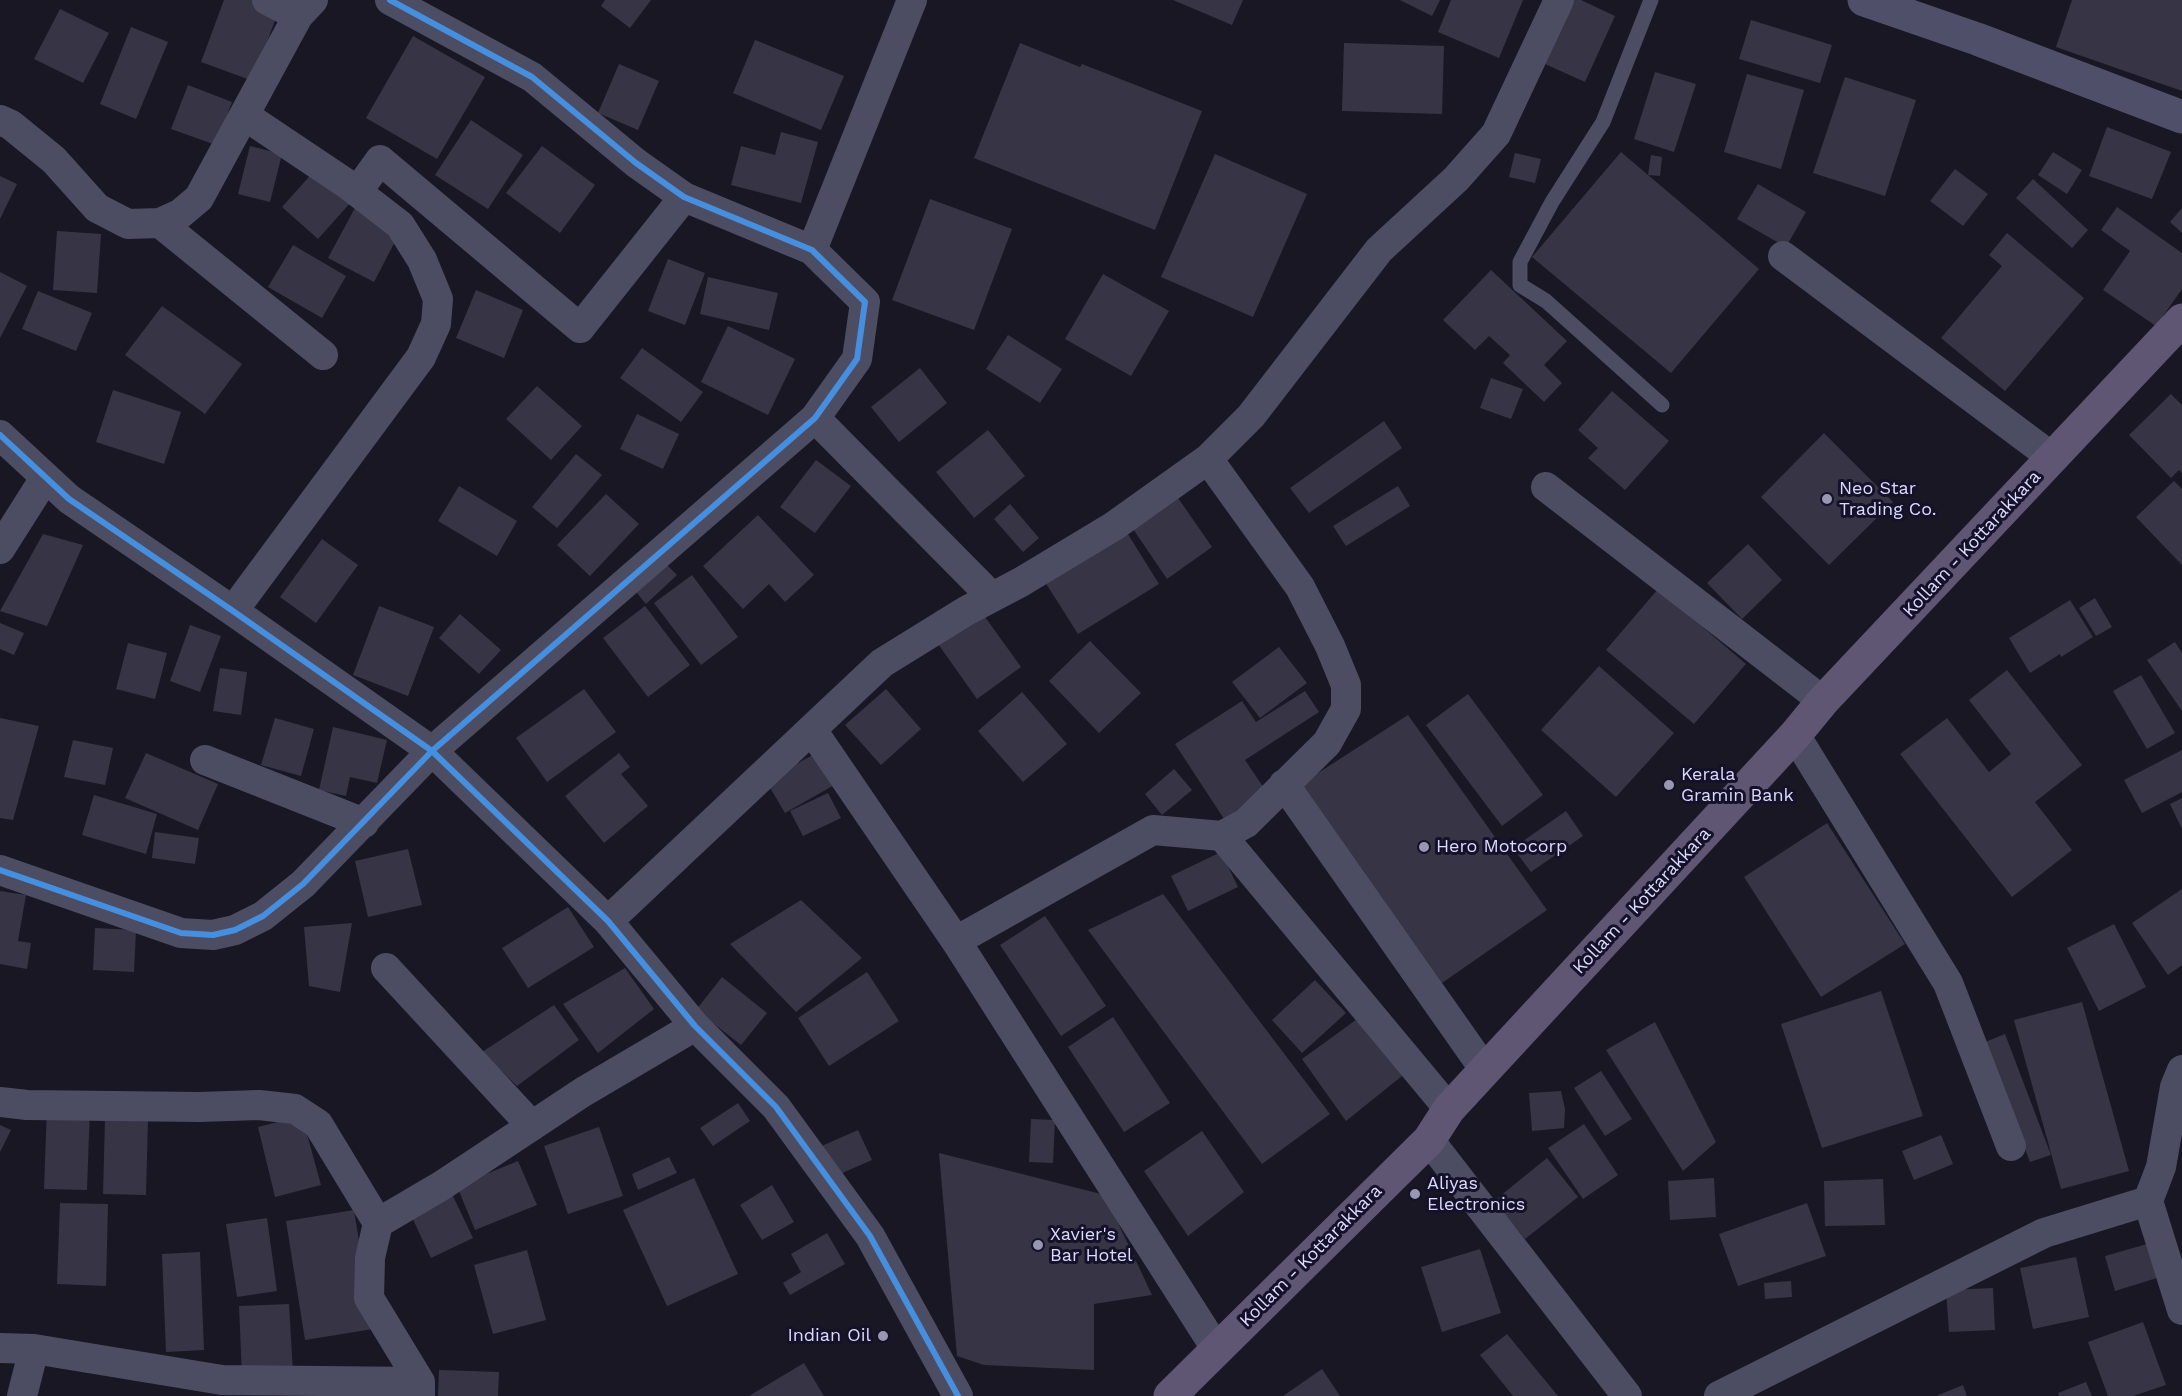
<!DOCTYPE html>
<style>
body{margin:0}
canvas{display:block;background:#181723}
</style>
<canvas width="2182" height="1396"></canvas>
<script>
const context = document.querySelector('canvas').getContext('2d');
context.lineJoin = 'round';
function fillPath(path, color) {
  context.fillStyle = color;
  context.fill(path, 'evenodd');
}
function shape(rows) {
  const path = new Path2D();
  for (const r of rows) {
    path.moveTo(r[0], r[1]);
    for (let i = 2; i < r.length; i += 2) path.lineTo(r[i], r[i + 1]);
  }
  return path;
}
function strokePath(path, color, width, dash) {
  context.strokeStyle = color;
  context.lineWidth = width;
  context.lineCap = dash ? 'butt' : 'round';
  context.setLineDash(dash || []);
  context.stroke(path);
}
function write(font, color, halo, rows, align = 'center') {
  context.font = font + ' "Work Sans",sans-serif';
  context.lineWidth = 6;
  context.setLineDash([]);
  context.textBaseline = 'middle';
  context.strokeStyle = halo;
  context.fillStyle = color;
  for (const [text, x, y, turn = 0] of rows) {
    context.save();
    context.translate(x, y);
    context.rotate((+turn || 0) * Math.PI / 180);
    context.textAlign = isNaN(turn) ? turn : align;
    if (halo) context.strokeText(text, 0, 0);
    context.fillText(text, 0, 0);
    context.restore();
  }
}
fillPath(shape([
 [224,0,255,0,279,9,253,81,201,62],
 [605,0,651,0,630,28,601,6],
 [1173,0,1243,0,1232,25],
 [1400,0,1440,0,1432,16],
 [1451,0,1523,0,1499,58,1438,32],
 [1574,0,1581,0,1615,16,1585,82,1545,64],
 [2072,0,2182,0,2182,91,2056,47],
 [60,9,109,33,83,83,34,59],
 [1751,20,1832,45,1820,83,1739,59],
 [131,27,168,42,136,119,100,104],
 [413,36,485,77,437,159,366,118],
 [755,40,844,76,821,130,733,93],
 [1020,43,1080,67,1082,64,1202,111,1155,230,974,158],
 [1344,43,1444,46,1442,114,1342,111],
 [619,64,659,81,638,130,598,113],
 [1655,72,1696,84,1674,152,1634,139],
 [1747,74,1804,90,1781,169,1724,152],
 [1845,77,1916,100,1885,196,1813,173],
 [188,85,232,102,216,145,171,129],
 [471,120,523,155,488,209,435,175],
 [2107,127,2171,152,2152,199,2089,176],
 [781,132,818,142,801,203,731,185,741,146,775,155],
 [250,146,282,154,270,202,238,194],
 [542,146,595,185,560,233,506,193],
 [1621,152,1648,175,1651,155,1662,157,1660,176,1648,175,1759,269,1671,373,1532,257],
 [2053,152,2082,170,2067,194,2038,175],
 [1515,153,1541,159,1535,183,1509,177],
 [1215,154,1307,194,1253,317,1161,277],
 [316,169,352,201,318,239,282,207],
 [1955,169,1988,194,1963,226,1930,201],
 [0,176,17,184,0,219],
 [2033,179,2088,230,2072,248,2016,198],
 [1758,184,1806,212,1786,247,1737,219],
 [930,199,1012,229,974,330,892,300],
 [356,206,401,230,374,282,328,258],
 [2117,207,2182,253,2182,289,2156,326,2103,290,2130,251,2101,230],
 [2182,208,2182,233,2170,222],
 [57,231,101,234,97,293,53,290],
 [2007,233,2084,298,2005,391,1941,338,2002,266,1989,255],
 [293,245,346,276,322,318,268,287],
 [668,259,705,273,685,325,648,311],
 [1491,270,1567,341,1544,365,1562,383,1544,402,1503,363,1510,355,1489,336,1475,350,1443,320],
 [0,272,27,286,0,338],
 [1103,274,1169,311,1131,376,1065,339],
 [708,277,778,293,769,330,700,314],
 [476,290,523,310,504,358,456,338],
 [38,291,92,313,76,351,22,329],
 [162,306,242,364,205,414,125,355],
 [728,326,795,359,768,415,701,382],
 [1008,335,1062,369,1040,403,986,369],
 [642,348,703,392,681,422,620,378],
 [920,368,947,403,899,442,871,407],
 [1491,378,1523,389,1511,419,1480,408],
 [537,386,582,426,551,460,506,419],
 [113,390,181,412,164,464,96,442],
 [1612,391,1669,441,1625,490,1588,458,1598,448,1578,430],
 [2171,394,2182,405,2182,473,2179,470,2171,478,2129,435],
 [637,414,679,434,663,469,620,449],
 [1384,421,1402,448,1309,513,1290,488],
 [988,430,1025,476,974,518,936,472],
 [1824,433,1893,502,1829,565,1761,497],
 [576,454,602,475,557,528,532,507],
 [816,460,851,486,815,533,780,507],
 [2174,481,2182,489,2182,565,2136,517],
 [459,486,517,521,497,556,438,521],
 [1398,486,1410,506,1346,546,1333,526],
 [606,494,639,524,590,576,557,545],
 [1176,495,1212,547,1167,579,1131,526],
 [1010,504,1039,538,1023,552,994,519],
 [758,515,814,575,785,602,769,584,743,609,703,566],
 [1126,531,1159,584,1078,634,1045,582],
 [43,534,83,545,47,626,0,611],
 [322,539,358,565,316,623,280,597],
 [1748,544,1782,580,1742,619,1707,583],
 [661,559,677,575,646,604,631,586],
 [692,575,738,637,701,665,654,603],
 [1658,589,1746,664,1694,724,1606,650],
 [2095,598,2112,627,2096,636,2079,608],
 [2070,600,2093,637,2061,657,2060,654,2030,673,2009,638],
 [379,606,434,627,408,696,353,675],
 [645,606,690,665,648,697,603,638],
 [980,610,1021,667,977,699,936,641],
 [460,614,501,650,479,674,439,638],
 [0,623,24,633,14,655,0,649],
 [190,625,221,636,200,692,170,681],
 [1090,641,1141,693,1099,733,1049,681],
 [2175,642,2182,653,2182,711,2147,660],
 [128,643,167,653,155,699,116,689],
 [1279,647,1307,683,1260,718,1232,682],
 [1599,666,1674,733,1616,797,1541,730],
 [220,668,247,672,241,715,213,711],
 [2007,670,2082,765,2035,802,2072,850,2012,897,1900,754,1947,718,1989,772,2011,754,1969,700],
 [2141,675,2175,733,2147,749,2113,691],
 [584,689,616,732,547,782,516,738],
 [886,689,921,729,881,765,845,725],
 [1305,691,1319,712,1245,760,1268,794,1226,822,1175,744,1242,701,1256,722],
 [1022,692,1067,744,1023,782,978,731],
 [1468,694,1543,795,1502,826,1426,725],
 [1408,715,1547,910,1442,983,1301,784],
 [0,718,39,726,13,820,0,818],
 [275,718,314,729,301,776,261,765],
 [333,727,387,740,377,783,350,777,346,796,319,790],
 [73,740,113,748,105,785,64,777],
 [2182,750,2182,792,2142,813,2124,780],
 [818,752,836,784,785,813,766,781],
 [146,753,218,784,198,830,125,798],
 [619,753,630,767,621,774,648,806,604,843,565,796],
 [1174,769,1192,790,1162,815,1145,794],
 [828,793,841,818,803,836,790,811],
 [94,795,157,814,146,854,82,835],
 [2182,798,2182,829,2170,804],
 [1566,811,1583,836,1531,872,1513,848],
 [1827,823,1905,944,1821,997,1744,877],
 [155,832,199,838,195,864,152,858],
 [408,849,422,905,368,917,355,861],
 [1221,852,1238,887,1188,911,1171,876],
 [2182,889,2182,965,2168,975,2132,923],
 [0,891,26,895,18,941,31,943,27,969,0,964],
 [1163,894,1330,1114,1262,1164,1088,930],
 [801,900,862,958,796,1012,730,944],
 [568,907,594,947,528,988,502,948],
 [1045,916,1106,1006,1061,1036,1000,945],
 [352,923,340,992,309,986,304,927],
 [2114,924,2146,987,2099,1011,2067,948],
 [95,928,136,930,134,972,93,970],
 [625,968,654,1009,598,1053,563,1004],
 [867,972,899,1021,829,1066,798,1018],
 [722,977,767,1013,741,1045,696,1010],
 [1315,980,1346,1013,1302,1053,1272,1020],
 [1881,991,1923,1116,1822,1148,1781,1024],
 [2082,1002,2129,1171,2061,1189,2014,1020],
 [554,1005,579,1040,517,1086,482,1052],
 [1113,1017,1170,1103,1124,1132,1068,1047],
 [1360,1017,1402,1076,1346,1121,1302,1059],
 [1655,1022,1716,1142,1683,1171,1606,1050],
 [2005,1034,2051,1155,2030,1162,1985,1042],
 [1601,1071,1632,1119,1605,1136,1574,1088],
 [1561,1091,1565,1109,1564,1128,1532,1131,1529,1093],
 [738,1103,750,1121,713,1146,700,1128],
 [47,1107,90,1107,87,1190,44,1189],
 [302,1116,321,1185,275,1197,258,1127],
 [105,1119,148,1120,146,1195,103,1194],
 [1031,1119,1055,1120,1053,1163,1029,1162],
 [1584,1124,1618,1175,1583,1199,1548,1148],
 [0,1125,11,1130,0,1152],
 [599,1127,623,1196,568,1214,544,1146],
 [858,1130,872,1160,831,1178,817,1148],
 [1202,1131,1244,1192,1188,1236,1144,1171],
 [1941,1135,1953,1164,1914,1180,1902,1151],
 [939,1153,1105,1195,1152,1295,1094,1304,1094,1370,984,1365,957,1356],
 [669,1157,677,1173,638,1190,632,1174],
 [1547,1158,1578,1197,1525,1239,1494,1201],
 [518,1161,537,1205,475,1230,457,1186],
 [694,1178,738,1274,667,1306,623,1210],
 [1714,1178,1716,1217,1670,1220,1668,1181],
 [1883,1179,1885,1225,1825,1226,1824,1181],
 [772,1185,794,1222,762,1240,740,1205],
 [452,1194,473,1238,431,1258,410,1213],
 [60,1203,108,1204,106,1286,57,1284],
 [1807,1203,1826,1256,1738,1286,1719,1234],
 [354,1210,373,1329,305,1340,286,1221],
 [267,1218,277,1291,237,1297,226,1224],
 [827,1233,845,1264,790,1295,783,1283,801,1272,791,1254],
 [2147,1244,2157,1278,2115,1291,2105,1256],
 [1480,1249,1501,1313,1442,1332,1421,1267],
 [527,1250,546,1320,493,1334,474,1265],
 [200,1252,204,1350,166,1352,162,1254],
 [2076,1257,2089,1317,2033,1329,2020,1268],
 [1791,1281,1792,1297,1765,1299,1764,1283],
 [1993,1288,1995,1330,1949,1332,1946,1290],
 [289,1304,293,1373,242,1376,239,1306],
 [2143,1322,2166,1385,2133,1396,2108,1396,2088,1342],
 [1507,1334,1558,1396,1513,1396,1480,1355],
 [804,1363,824,1396,749,1396],
 [1322,1369,1340,1396,1283,1396],
 [439,1370,499,1372,498,1396,438,1396],
 [2086,1382,2092,1396,2059,1396,2058,1393],
 [1963,1385,1967,1396,1936,1396]
]), '#363445');
strokePath(shape([
 [1651,0,1603,122,1552,202,1520,262,1520,285,1546,301,1662,405]
]), '#4c4c63', 15);
strokePath(shape([
 [267,0,298,16],
 [0,120,11,125,54,160,97,208,128,224,160,223,180,214,199,198,298,16,313,0],
 [357,192,380,160,580,328,684,197],
 [160,223,323,355],
 [812,250,912,0],
 [1783,256,2053,458],
 [815,418,992,597],
 [0,435,69,499,233,611,432,751,608,921,695,1026,776,1107,870,1236,958,1396],
 [1546,487,1823,701],
 [0,549,45,478],
 [233,611,421,357,436,324,438,299,422,260,400,225,347,184,244,115],
 [812,730,956,941,1217,1350],
 [1795,735,1948,983,2011,1146],
 [205,760,364,823],
 [1284,784,1485,1070],
 [1222,836,1449,1109],
 [0,870,181,933,213,935,235,930,263,916,303,884,432,751,815,418,857,359,865,302,812,250,684,197,636,163,532,77,390,0],
 [608,921,882,663,966,611,1021,582,1114,526,1208,459,1251,416,1379,250,1456,179,1496,134,1559,0],
 [956,941,1153,830,1222,836,1246,823,1327,743,1346,709,1346,685,1330,646,1300,587,1208,459],
 [386,968,532,1126],
 [0,1102,27,1105,199,1107,259,1105,295,1109,318,1124,378,1223],
 [1429,1140,1627,1396],
 [2148,1201,2182,1310],
 [0,1348,34,1349,222,1380,420,1382],
 [22,1396,34,1349],
 [420,1396,420,1382,369,1298,370,1258,378,1223,441,1186,583,1092,695,1026],
 [1719,1396,2044,1233,2148,1201,2161,1167,2175,1087,2182,1070]
]), '#4c4c63', 30);
strokePath(shape([
 [1864,0,1977,39,2182,117]
]), '#4f4f69', 33);
strokePath(shape([
 [1170,1396,1429,1140,1449,1109,1795,735,1823,701,2182,320]
]), '#5f5674', 33);
strokePath(shape([
 [0,435,69,499,233,611,432,751,608,921,695,1026,776,1107,870,1236,958,1396],
 [0,870,181,933,213,935,235,930,263,916,303,884,432,751,815,418,857,359,865,302,812,250,684,197,636,163,532,77,390,0]
]), '#468fdf', 6);
for (const [x, y, r, color] of [
 [1827,499,6,"#9896b1"],
 [1669,785,6,"#9896b1"],
 [1424,847,6,"#9896b1"],
 [1415,1194,6,"#9896b1"],
 [1038,1245,6,"#9896b1"],
 [883,1336,6,"#9896b1"]
]) {
  const dot = new Path2D();
  dot.arc(x, y, r, 0, 2 * Math.PI);
  context.fillStyle = color;
  context.fill(dot);
  strokePath(dot, '#141129', 2);
}
write('18px', '#dddafe', '#141129', [
 ["Neo Star",1839,489],
 ["Trading Co.",1839,510],
 ["Kerala",1681,775],
 ["Gramin Bank",1681,796],
 ["Hero Motocorp",1436,847],
 ["Aliyas",1427,1184],
 ["Electronics",1427,1205],
 ["Xavier's",1050,1235],
 ["Bar Hotel",1050,1256],
 ["Indian Oil",871,1336,"right"]
], 'left');
write('18px', '#dddafe', '#141129', [
 ["Kollam - Kottarakkara",1972,544,-47],
 ["Kollam - Kottarakkara",1642,901,-47],
 ["Kollam - Kottarakkara",1311,1256,-45]
]);
</script>
